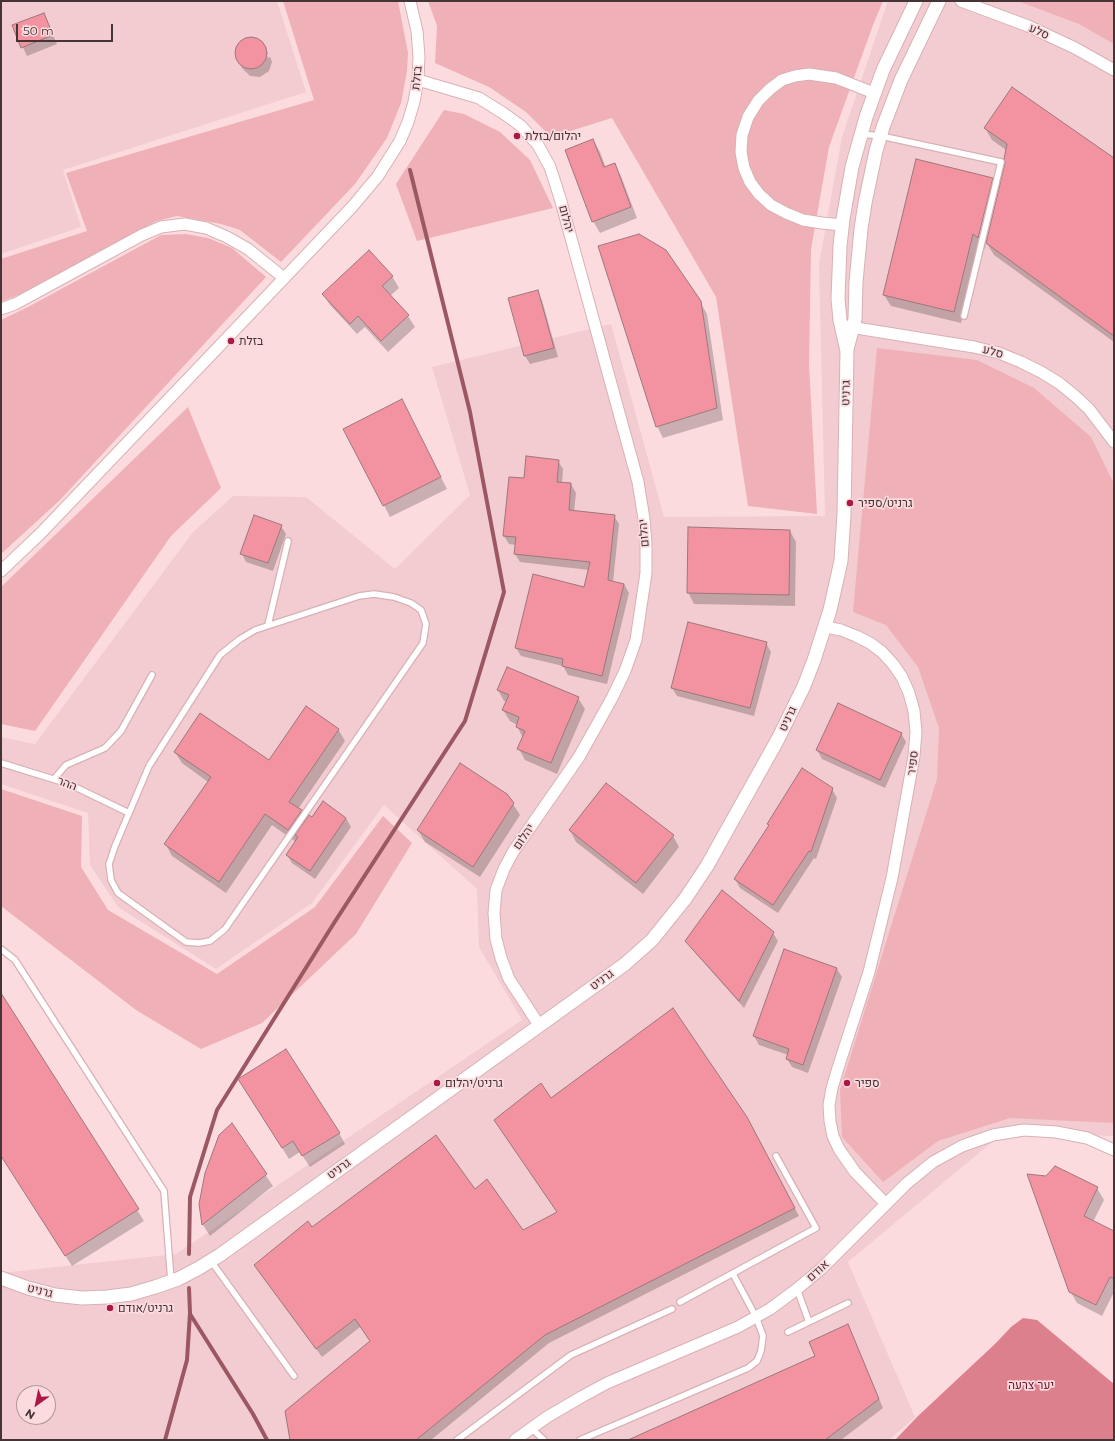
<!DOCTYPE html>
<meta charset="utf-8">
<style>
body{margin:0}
#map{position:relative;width:1115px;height:1441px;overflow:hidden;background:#fcdbde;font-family:Montserrat,sans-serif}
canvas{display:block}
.frame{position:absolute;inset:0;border:2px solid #443435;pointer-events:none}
.north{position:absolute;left:16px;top:1385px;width:40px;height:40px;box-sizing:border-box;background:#fcdbde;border:1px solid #b2989a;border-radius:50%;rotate:213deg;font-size:11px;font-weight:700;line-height:16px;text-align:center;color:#443435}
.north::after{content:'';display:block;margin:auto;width:14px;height:18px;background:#ac1845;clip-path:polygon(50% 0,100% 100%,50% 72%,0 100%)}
.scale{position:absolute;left:16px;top:24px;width:97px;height:18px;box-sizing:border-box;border:2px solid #443435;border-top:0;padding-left:5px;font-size:12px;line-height:14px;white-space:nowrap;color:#443435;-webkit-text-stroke:3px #fcdbde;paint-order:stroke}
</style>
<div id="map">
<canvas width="1115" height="1441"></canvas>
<div class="frame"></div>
<div class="north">N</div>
<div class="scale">50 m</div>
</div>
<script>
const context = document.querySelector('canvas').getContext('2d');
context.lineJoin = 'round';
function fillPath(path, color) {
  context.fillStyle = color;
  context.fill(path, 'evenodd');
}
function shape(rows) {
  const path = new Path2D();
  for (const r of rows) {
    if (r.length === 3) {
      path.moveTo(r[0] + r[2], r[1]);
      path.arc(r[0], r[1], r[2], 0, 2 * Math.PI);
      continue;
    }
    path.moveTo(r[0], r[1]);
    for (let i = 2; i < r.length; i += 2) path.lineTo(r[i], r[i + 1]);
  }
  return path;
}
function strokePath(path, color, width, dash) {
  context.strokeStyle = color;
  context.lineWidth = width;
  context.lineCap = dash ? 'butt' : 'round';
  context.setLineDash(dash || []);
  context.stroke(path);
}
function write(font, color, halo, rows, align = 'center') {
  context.font = font + ' Montserrat,Heebo,sans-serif';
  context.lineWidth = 3.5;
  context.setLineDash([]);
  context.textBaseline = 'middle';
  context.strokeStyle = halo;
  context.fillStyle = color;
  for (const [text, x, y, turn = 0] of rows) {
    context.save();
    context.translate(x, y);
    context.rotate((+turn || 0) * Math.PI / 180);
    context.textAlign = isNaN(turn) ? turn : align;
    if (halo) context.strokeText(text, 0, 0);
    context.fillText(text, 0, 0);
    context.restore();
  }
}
fillPath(shape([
 [1,1,277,1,306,92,63,170,81,227,1,254],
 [888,1,1114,1,1114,1136,1003,1133,848,1262,915,1417,889,1440,1,1440,1,1273,176,1254,522,1020,479,947,477,889,384,805,312,903,216,969,118,907,90,865,88,813,1,784,1,737,35,744,193,532,233,496,306,497,395,569,470,495,432,367,611,324,664,517,825,516,819,264,842,137],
 [24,1393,48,1393,48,1417,24,1417]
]), '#f2ccd0');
fillPath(shape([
 [283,1,398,1,408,53,407,71,401,103,387,138,355,184,281,262,240,230,221,224,177,216,157,221,18,295,1,302,1,259,87,231,66,173,314,100],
 [428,1,883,1,873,25,829,147,811,249,809,364,817,514,748,506,716,297,612,118,551,137,526,112,489,87,435,63,437,26],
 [1018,1,1114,1,1114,44,1079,24],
 [444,110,464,114,500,132,530,160,553,208,417,241,396,184],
 [186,234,208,238,232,248,266,277,59,501,1,554,1,320,28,307,161,235],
 [877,348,977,360,1034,388,1091,437,1114,484,1114,1123,1010,1118,938,1141,883,1182,842,1137,840,1090,937,779,939,728,918,667,886,625,853,612],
 [188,407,221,488,171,536,35,731,1,724,1,587],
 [1,789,82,816,81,867,108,910,217,974,315,907,383,816,412,843,356,934,262,1023,201,1049,136,1010,1,906]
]), '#efb0b7');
fillPath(shape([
 [1023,1318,1037,1320,1114,1384,1114,1440,895,1440,918,1416,996,1343,1011,1327]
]), '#dd808e');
fillPath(shape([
 [44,14,57,44,27,56,13,26],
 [251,37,261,40,264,44,268,58,270,57,268,51,272,62,269,71,260,77,250,76,242,68,236,54,238,44,242,40],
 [985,128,1114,160,1114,342,994,255,986,242,985,249,980,245,961,323,891,306,884,295,992,179,999,192,1006,163,1006,150,992,140],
 [593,140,600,152,606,168,614,164,621,176,637,218,600,233,593,221],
 [392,276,399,288,390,296,408,316,415,327,388,352,365,327,357,334,330,305,323,294],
 [537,291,542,300,558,357,530,364,525,356,509,299],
 [700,302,707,314,723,420,663,438,657,426],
 [408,412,447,489,390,517,345,429],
 [558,461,563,469,562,483,571,484,576,493,574,512,614,516,619,524,613,582,624,584,629,593,607,684,568,675,563,666,521,656,516,648,585,588,589,570,520,562,515,554,516,545,509,544,504,536,525,479],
 [281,526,286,534,273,571,246,562,242,554],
 [790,531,796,542,795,606,694,604,688,592],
 [766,643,771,652,754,716,677,696,672,688],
 [498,690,578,698,585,709,557,774,525,760,519,749,523,738,517,726,517,725,510,721,503,710,507,702,504,701],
 [338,729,345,741,298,809,301,811,307,820,312,818,346,818,351,827,315,879,292,863,287,855,296,842,272,825,226,893,172,856,166,845,208,782,182,763,175,752,270,762],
 [901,733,906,742,885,788,822,759,817,750],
 [832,789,837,798,816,859,814,858,778,913,740,888,735,879,769,826,768,824],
 [513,804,520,815,480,877,425,842,418,830],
 [570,830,673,836,679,847,643,894,576,842],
 [773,933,778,941,744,1008,692,949,687,941],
 [837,969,842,977,808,1073,792,1067,787,1059,788,1055,759,1045,754,1036],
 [1,995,144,1221,72,1266,1,1155],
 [239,1080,339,1133,345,1144,310,1167,300,1152,289,1159],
 [231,1125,273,1186,210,1236,203,1225,200,1204],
 [752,1127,799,1216,549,1343,431,1440,291,1440,371,1342,360,1327,322,1357,260,1273,312,1228,475,1191,523,1231,558,1213],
 [1029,1176,1097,1188,1104,1200,1093,1222,1114,1232,1114,1292,1102,1316,1077,1303,1070,1291],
 [847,1325,852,1334,883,1408,841,1440,630,1440,816,1356]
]), '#0003');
strokePath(shape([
 [189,1254,190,1197,217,1110,334,923,465,721,504,592,470,412,410,170],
 [190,1314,253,1414,267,1440],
 [165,1440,187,1360,190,1313,189,1288]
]), '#9c5862', 4);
const building = shape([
 [44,13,53,35,21,48,12,25,44,13],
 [251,53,16],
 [1012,87,1114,158,1114,336,986,243,1005,163,1004,159,1007,144,984,128,1012,87],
 [593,139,604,167,615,163,631,207,592,222,565,150,593,139],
 [916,159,993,178,978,238,973,234,954,312,883,295,916,159],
 [639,234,666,250,701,301,717,408,656,427,598,246,639,234],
 [369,250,393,276,382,286,409,315,381,341,358,316,350,324,322,294,369,250],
 [538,290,554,348,524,356,508,298,538,290],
 [402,399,441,477,383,506,343,429,402,399],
 [526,456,559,460,557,482,571,483,569,510,615,515,608,580,624,584,602,676,562,666,563,659,515,648,533,574,584,587,590,562,514,554,516,537,503,536,509,477,524,478,526,456],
 [254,515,282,525,268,563,240,554,254,515],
 [688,527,790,530,789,595,687,593,688,527],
 [688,622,767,642,750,708,671,688,688,622],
 [507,667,579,697,551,763,517,749,525,731,516,727,519,717,502,710,509,695,497,690,507,667],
 [838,703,902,733,880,780,816,750,838,703],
 [306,706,339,729,289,802,302,810,288,830,265,814,219,882,164,844,211,777,174,752,200,713,269,760,306,706],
 [460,763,507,794,514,803,473,867,417,830,460,763],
 [802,768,833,788,811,852,809,851,773,905,734,879,769,825,767,824,802,768],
 [606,783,674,835,636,883,569,830,606,783],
 [323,801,346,818,310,871,286,855,298,837,295,835,309,815,312,817,323,801],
 [722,890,774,932,739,1001,685,941,722,890],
 [784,949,837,968,803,1065,786,1059,789,1049,753,1036,784,949],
 [1,993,139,1209,65,1256,1,1156,1,993],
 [673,1008,747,1117,795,1208,545,1335,416,1440,290,1440,285,1411,370,1341,355,1319,316,1349,254,1265,308,1221,312,1227,436,1135,475,1189,487,1179,523,1230,557,1212,494,1120,541,1083,551,1098,673,1008],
 [286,1049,340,1133,302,1156,293,1141,282,1148,238,1079,286,1049],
 [232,1123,267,1174,202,1225,199,1204,205,1173,219,1135,232,1123],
 [1055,1166,1098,1187,1084,1216,1114,1231,1114,1279,1110,1277,1096,1305,1069,1292,1027,1174,1046,1176,1055,1166],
 [848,1324,879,1399,825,1440,628,1440,815,1356,809,1342,848,1324]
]);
fillPath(building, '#f393a1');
strokePath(building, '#9c787c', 1);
const service = shape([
 [861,134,881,136,1001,162,964,316],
 [374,594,394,597,411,603,421,610,426,624,423,643,225,929,210,941,199,943,186,942,118,893,111,880,109,864,115,846,149,766,220,655,240,639,255,630,359,596,374,594],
 [268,625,288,541],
 [1,763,69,784,129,813],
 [54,779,66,765,105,748,121,731,152,675],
 [1,949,15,960,164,1191,171,1281],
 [211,1261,294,1376],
 [797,1289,809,1322],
 [680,1302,816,1228,776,1156],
 [788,1332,848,1303],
 [531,1428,544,1440],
 [457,1440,571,1355,672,1309],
 [580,1440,748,1368,757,1361,761,1351,763,1336,756,1317,733,1274]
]);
const minor = shape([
 [961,1,1028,26,1075,48,1114,70],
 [418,80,479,98,503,113,521,126,538,145,550,167,560,198,638,482,644,519,646,544,646,573,636,640,625,671,612,698,579,757,513,852,504,869,496,890,494,913,496,939,501,958,509,979,539,1025],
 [842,225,822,223,803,220,786,213,771,205,759,194,750,182,744,168,741,152,742,135,748,117,758,101,770,89,782,80,795,76,809,74,836,78,874,93],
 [1,309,15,304,142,235,161,227,185,224,206,228,227,237,248,249,284,278],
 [844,326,974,347,999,353,1021,362,1041,372,1059,383,1075,396,1089,409,1114,442],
 [1,571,41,533,352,207,378,176,400,141,408,122,414,102,418,80,419,57,417,31,410,1],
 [826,627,841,630,856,636,870,643,882,652,893,664,902,677,909,693,914,711,916,732,914,756,892,878,869,972,838,1068,832,1088,829,1105,830,1121,833,1136,839,1149,855,1172,886,1204],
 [515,1440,547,1417,583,1396,607,1383,738,1327,770,1309,797,1289,822,1268,906,1184,933,1162,962,1146,993,1135,1024,1130,1056,1132,1087,1138,1114,1150]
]);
const tertiary = shape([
 [847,349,855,319,856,282,861,229,865,203,876,151,883,127,901,80,939,1],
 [1,1278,28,1288,55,1295,82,1298,107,1297,131,1294,155,1287,178,1279,199,1268,220,1255,625,964,652,940,685,899,707,866,778,739,804,686,814,660,830,610,841,561,844,514,847,351,840,320,838,299,840,246,843,219,852,167,866,117,883,70,916,1]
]);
strokePath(service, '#d8b1b5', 8);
strokePath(minor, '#d8b1b5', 13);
strokePath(tertiary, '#d8b1b5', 15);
strokePath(service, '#fff', 5.5);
strokePath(minor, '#fff', 11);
strokePath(tertiary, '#fff', 13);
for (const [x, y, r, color] of [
 [517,136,4,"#ac1845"],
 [231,341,4,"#ac1845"],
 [850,503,4,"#ac1845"],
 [437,1083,4,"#ac1845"],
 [847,1083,4,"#ac1845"],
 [110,1308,4,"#ac1845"]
]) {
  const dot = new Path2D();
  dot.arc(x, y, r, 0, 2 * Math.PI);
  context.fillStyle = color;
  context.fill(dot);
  strokePath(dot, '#fcdbde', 1.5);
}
write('12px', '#443435', '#fcdbde', [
 ["סלע",1039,32,25],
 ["בזלת",417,78,-84],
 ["יהלום",566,219,75],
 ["סלע",993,352,16],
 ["גרניט",846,393,-89],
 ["יהלום",644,533,-95],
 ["גרניט",788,719,-64],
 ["ספיר",913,763,-83],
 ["ההר",67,784,21],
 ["יהלום",524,837,-56],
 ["גרניט",602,980,-36],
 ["גרניט",339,1169,-36],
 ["אודם",818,1271,-42],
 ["גרניט",40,1291,14]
]);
write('12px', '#443435', '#fcdbde', [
 ["יהלום/בזלת",525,136],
 ["בזלת",239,341],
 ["גרניט/ספיר",858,503],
 ["גרניט/יהלום",445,1083],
 ["ספיר",855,1083],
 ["גרניט/אודם",118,1308]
], 'left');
write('12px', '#68152b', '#fcdbde', [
 ["יער צרעה",1031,1385]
]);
</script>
